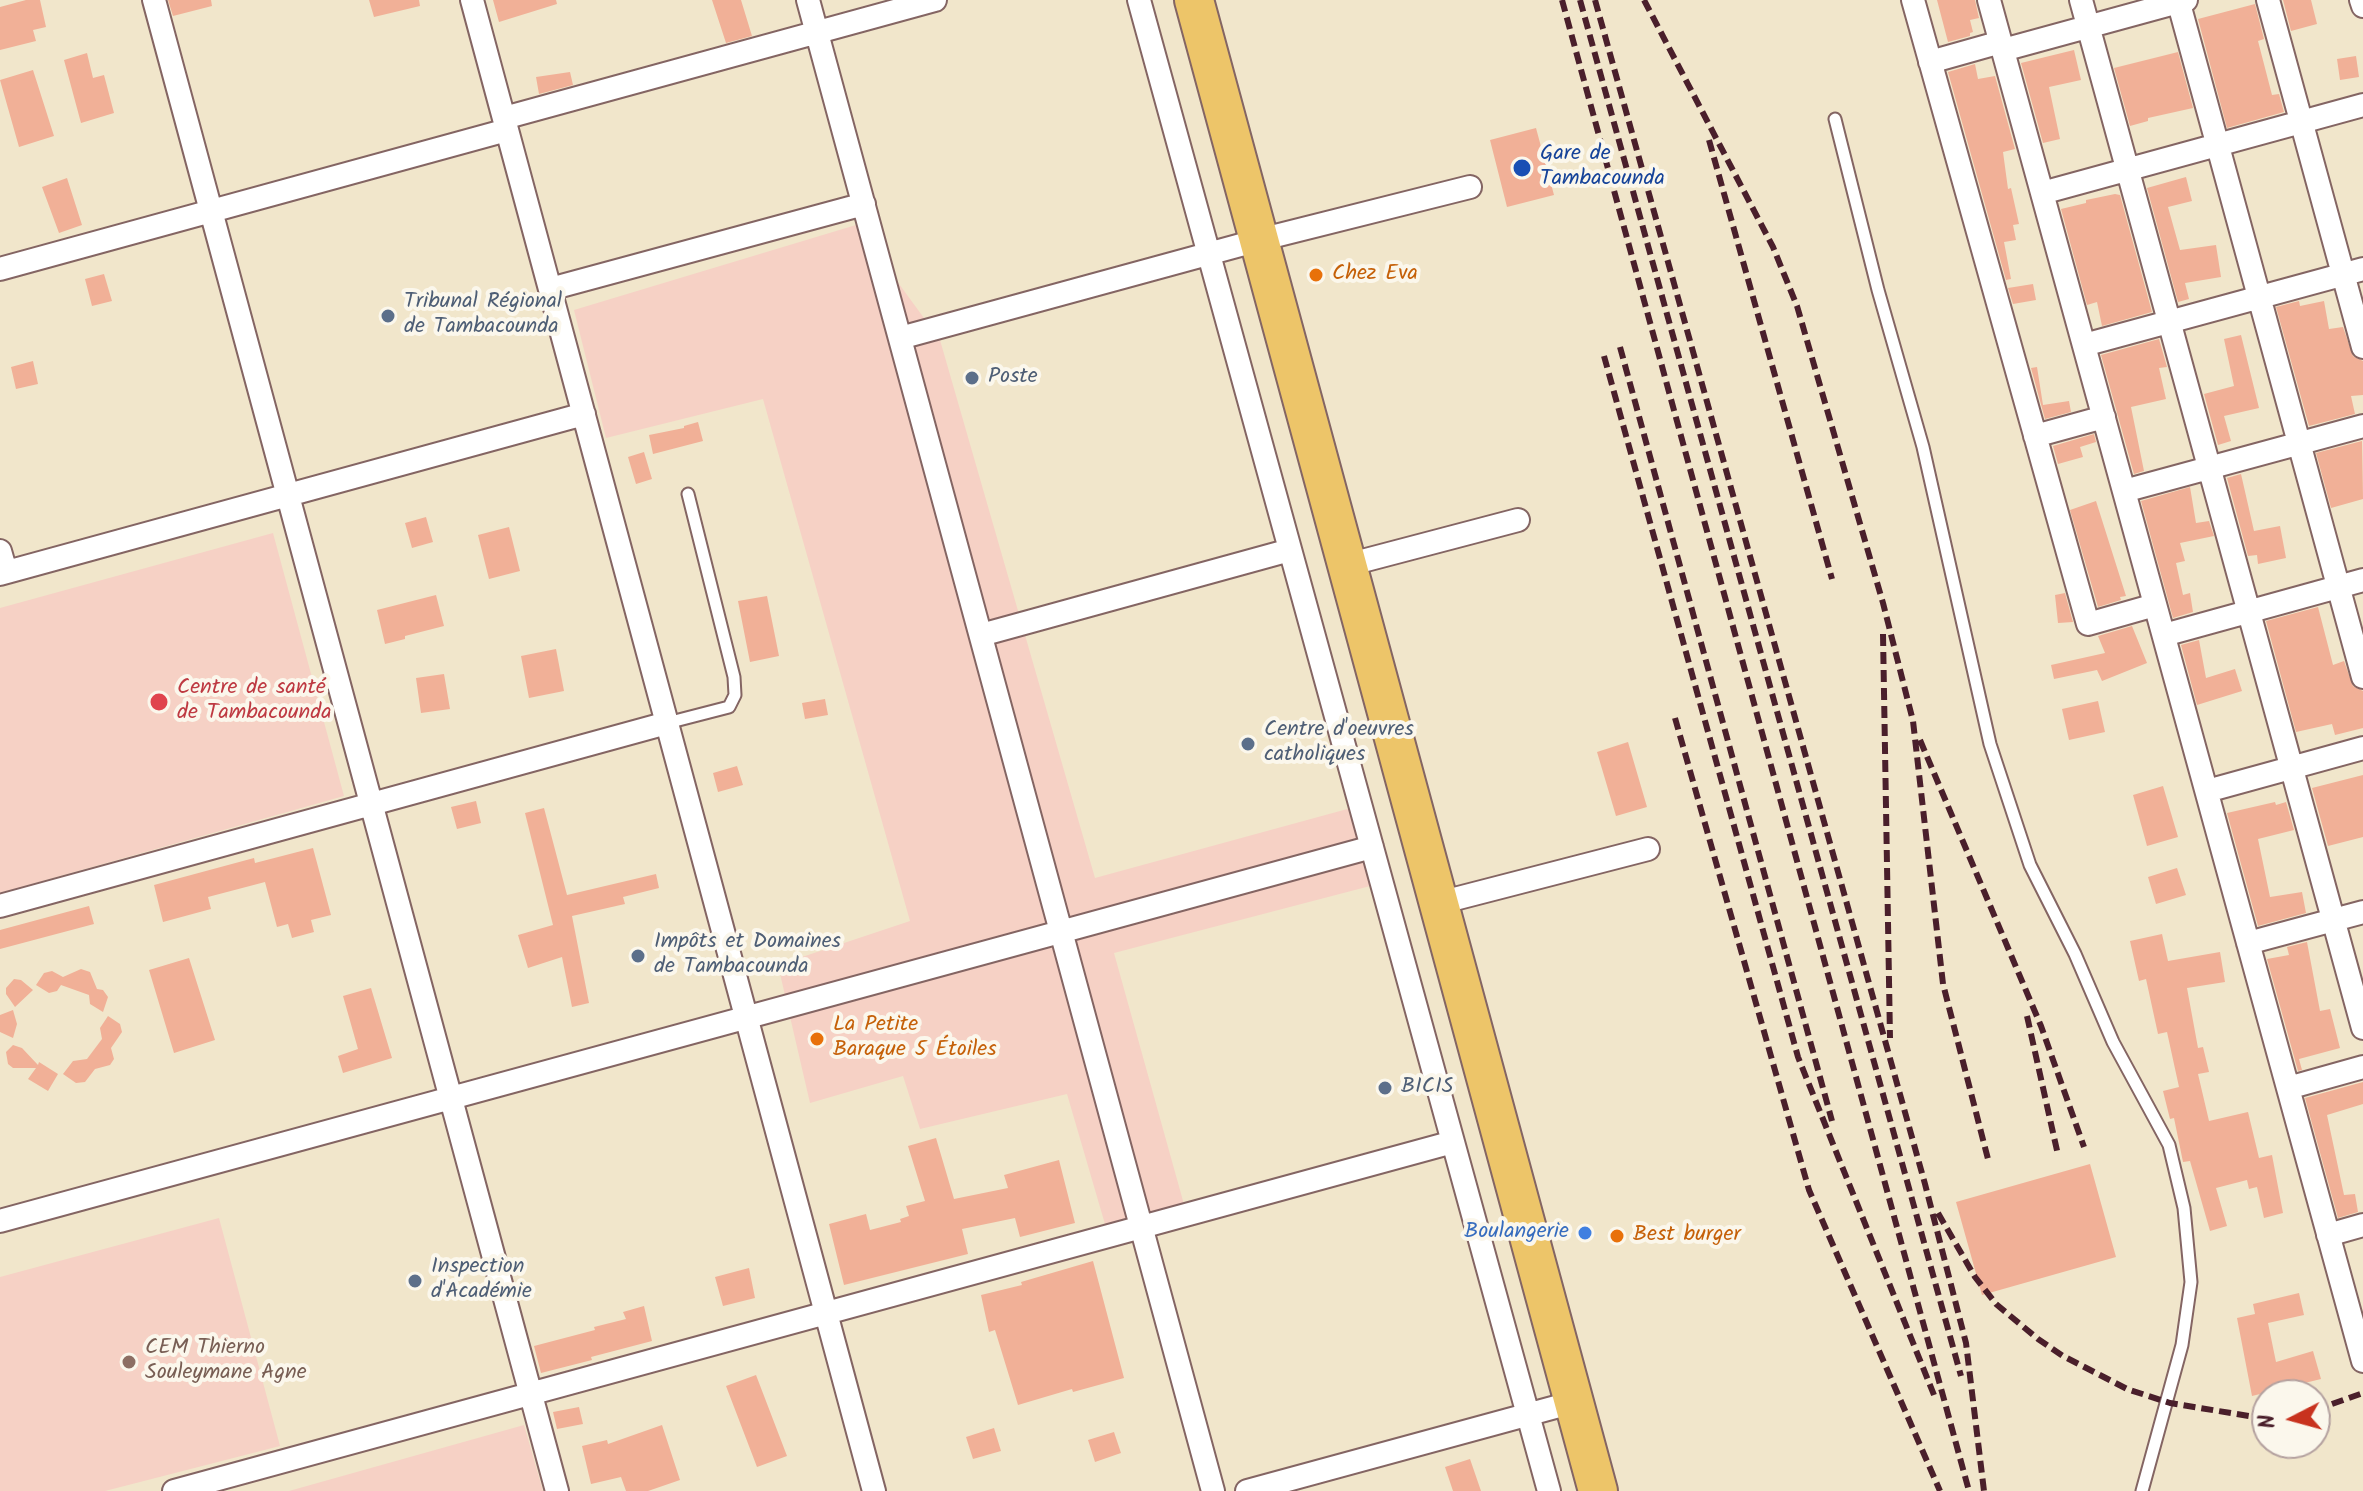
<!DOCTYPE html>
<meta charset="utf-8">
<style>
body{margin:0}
#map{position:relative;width:2363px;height:1491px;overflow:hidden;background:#f1e6cb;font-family:Kalam,sans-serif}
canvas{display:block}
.north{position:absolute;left:2251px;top:1379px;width:80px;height:80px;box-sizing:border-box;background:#fbf7ec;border:2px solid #b4a19f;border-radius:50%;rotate:264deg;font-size:22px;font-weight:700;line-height:32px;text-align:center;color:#4a1f2b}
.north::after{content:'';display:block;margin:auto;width:28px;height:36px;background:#c8321e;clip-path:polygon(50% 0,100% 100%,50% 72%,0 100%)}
</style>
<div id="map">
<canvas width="2363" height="1491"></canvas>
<div class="north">N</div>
</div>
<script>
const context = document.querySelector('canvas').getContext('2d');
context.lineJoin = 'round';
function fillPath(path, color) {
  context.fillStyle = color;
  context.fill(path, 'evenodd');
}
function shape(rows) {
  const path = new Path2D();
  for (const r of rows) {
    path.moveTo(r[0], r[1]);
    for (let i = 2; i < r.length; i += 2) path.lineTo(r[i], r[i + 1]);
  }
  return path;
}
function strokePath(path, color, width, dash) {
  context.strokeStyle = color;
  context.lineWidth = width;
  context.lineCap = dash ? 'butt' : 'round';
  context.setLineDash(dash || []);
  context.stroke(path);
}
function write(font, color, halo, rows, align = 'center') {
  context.font = font + ' Kalam,sans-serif';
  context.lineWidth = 8;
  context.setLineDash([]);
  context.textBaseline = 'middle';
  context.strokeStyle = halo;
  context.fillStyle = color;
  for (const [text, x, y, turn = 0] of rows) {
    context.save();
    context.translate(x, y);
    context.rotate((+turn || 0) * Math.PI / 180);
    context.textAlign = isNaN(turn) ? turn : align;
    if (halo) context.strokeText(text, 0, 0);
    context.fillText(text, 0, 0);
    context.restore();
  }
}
fillPath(shape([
 [856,225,940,340,1095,878,1351,808,1374,885,1114,953,1185,1208,1107,1231,1067,1094,920,1129,903,1076,810,1103,778,965,910,921,763,399,606,438,574,310],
 [273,533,344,796,0,893,0,608],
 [219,1218,280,1446,105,1491,0,1491,0,1277],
 [524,1425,543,1491,289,1491]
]), '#f6d1c5');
fillPath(shape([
 [26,0,40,0,46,27,33,30,36,41,0,50,0,7],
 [168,0,211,0,212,6,173,16],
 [369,0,419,0,420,6,374,17],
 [493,0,556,0,557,4,499,22],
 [712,0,741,0,752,36,726,43],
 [1937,0,1975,0,1979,18,1970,20,1973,32,1970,33,1970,36,1948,42],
 [2283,0,2311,0,2317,24,2291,31],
 [2255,4,2264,39,2258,41,2272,95,2279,94,2284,112,2227,128,2198,19],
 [2074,50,2081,80,2049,87,2060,139,2043,143,2021,63],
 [2178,52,2193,108,2148,118,2148,121,2130,126,2114,68],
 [87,53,93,78,104,75,114,113,81,123,64,60],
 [2356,56,2359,77,2340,80,2337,59],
 [1975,64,1978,79,1995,76,2015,149,2003,152,2008,189,2011,188,2019,224,2013,225,2016,240,2004,242,2011,279,2006,280,1948,72],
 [33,70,54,136,19,147,0,80],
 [570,72,573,85,539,94,536,77],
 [1536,128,1554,195,1507,207,1490,140],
 [2186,177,2192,201,2168,207,2180,250,2216,245,2221,277,2185,283,2189,299,2178,302,2147,188],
 [67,178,82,225,59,233,42,187],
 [2115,194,2120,195,2152,312,2102,326,2097,302,2087,305,2061,209,2086,203,2086,200],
 [104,274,112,301,92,306,85,279],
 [2033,284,2036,300,2013,304,2008,288],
 [2299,301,2300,306,2324,301,2329,329,2343,327,2353,356,2363,361,2363,395,2351,396,2355,414,2309,426,2276,307],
 [2241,335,2259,408,2224,416,2231,441,2218,445,2204,394,2234,386,2224,339],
 [2159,339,2167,367,2159,368,2166,399,2131,407,2144,471,2134,474,2101,355],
 [33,361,38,384,16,389,11,367],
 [2037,367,2043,405,2069,401,2071,412,2045,419,2031,368],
 [698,422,703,441,653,454,649,435,684,428,684,426],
 [2094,434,2096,442,2080,447,2083,457,2058,464,2053,446],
 [2362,441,2363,499,2331,508,2316,453],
 [644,452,652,479,636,484,628,457],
 [2241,474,2254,531,2280,526,2286,558,2258,564,2257,555,2248,556,2227,478],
 [2190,487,2196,523,2209,521,2214,536,2180,543,2185,561,2176,563,2183,595,2190,593,2193,612,2173,618,2141,501],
 [2096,501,2126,596,2120,597,2121,600,2098,607,2070,510],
 [426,517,433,542,412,548,405,523],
 [509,527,520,571,489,579,478,535],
 [2065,593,2073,622,2058,623,2055,595],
 [436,595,444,626,405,636,405,639,385,644,377,610],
 [767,596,779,656,750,662,738,601],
 [2318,607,2333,665,2344,661,2353,686,2363,691,2363,728,2335,735,2332,724,2296,732,2266,621],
 [2132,626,2147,663,2102,681,2097,670,2054,679,2051,665,2105,653,2098,636],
 [2199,640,2206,678,2235,669,2242,691,2197,705,2181,645],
 [556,649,564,691,529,698,521,656],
 [444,674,450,709,421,713,416,678],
 [825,699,828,715,805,719,802,703],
 [2098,701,2105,732,2069,740,2062,709],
 [1628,742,1647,807,1616,816,1597,752],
 [737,766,743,785,718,792,713,773],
 [2363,775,2363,837,2328,846,2312,788],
 [2163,786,2178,837,2147,846,2133,795],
 [476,801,481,823,457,829,451,807],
 [2275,802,2276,805,2286,802,2294,830,2258,839,2270,897,2302,892,2306,913,2258,926,2227,813],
 [544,808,567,895,656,874,659,888,623,897,625,904,572,916,589,1003,572,1007,562,957,528,968,518,935,553,925,525,813],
 [313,848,331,915,311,920,314,932,292,938,288,924,277,927,265,882,208,897,211,909,163,922,154,885,254,858,255,863],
 [2177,868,2186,895,2156,904,2148,877],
 [89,906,94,924,0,949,0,930],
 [2162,934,2168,961,2220,952,2225,982,2187,988,2198,1048,2203,1047,2209,1072,2198,1074,2209,1121,2248,1112,2259,1158,2272,1155,2283,1213,2264,1218,2257,1187,2249,1189,2247,1180,2216,1188,2227,1226,2210,1231,2190,1161,2183,1162,2174,1118,2170,1119,2163,1091,2179,1087,2167,1032,2158,1034,2146,979,2139,981,2130,941],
 [2307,942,2320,1011,2330,1009,2340,1048,2299,1059,2302,1070,2298,1071,2267,959,2289,955,2287,947],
 [189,958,215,1040,174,1053,149,970],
 [81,969,90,972,97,989,103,990,108,997,103,1012,90,1004,89,995,61,985,57,991,49,993,36,985,44,973,52,971,63,977],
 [14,979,21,980,33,990,15,1007,6,994,6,988],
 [371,988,392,1058,343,1073,338,1056,358,1049,343,996],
 [13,1010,17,1024,13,1038,0,1032,0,1015],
 [108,1016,120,1024,122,1032,111,1048,114,1059,110,1065,95,1069,85,1082,76,1083,63,1074,73,1061,87,1059,102,1039,100,1028],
 [13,1045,22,1048,38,1065,39,1062,58,1074,48,1091,28,1079,36,1068,13,1068,8,1064,6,1052],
 [2363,1082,2363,1104,2327,1115,2344,1195,2355,1194,2358,1212,2338,1218,2305,1098],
 [936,1138,954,1199,1008,1188,1004,1175,1059,1160,1075,1223,1020,1237,1015,1218,962,1229,968,1254,844,1285,829,1224,866,1214,870,1230,901,1222,900,1219,909,1216,906,1206,925,1201,908,1146],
 [2090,1164,2116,1257,1982,1295,1956,1202],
 [1093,1261,1124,1378,1073,1392,1072,1389,1018,1405,995,1330,989,1332,981,1295,1022,1285,1021,1282],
 [749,1268,755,1298,723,1306,715,1277],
 [2299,1293,2304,1315,2268,1323,2276,1362,2313,1351,2321,1379,2252,1396,2237,1318,2255,1314,2253,1304],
 [644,1306,652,1341,591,1357,592,1360,541,1373,534,1346,595,1330,594,1327,626,1319,623,1312],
 [756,1375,787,1456,757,1467,726,1386],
 [579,1407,583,1424,557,1429,553,1412],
 [662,1425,680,1480,648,1491,626,1491,621,1477,591,1484,582,1446,607,1440,608,1444],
 [994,1428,1001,1451,973,1459,966,1437],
 [1114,1432,1121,1453,1095,1462,1088,1440],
 [1470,1459,1481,1491,1453,1491,1445,1467]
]), '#f1b097');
const service = shape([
 [1835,119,1878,290,1923,447,1990,744,2030,865,2075,954,2113,1042,2169,1145,2184,1208,2191,1282,2182,1345,2142,1491],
 [667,723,729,707,735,695,734,677,688,494]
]);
const minor = shape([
 [154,0,557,1491],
 [472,0,874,1491],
 [808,0,1213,1491],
 [1139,0,1549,1491],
 [1913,0,2088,624,2155,605],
 [1989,0,2363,1361],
 [2081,0,2363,1028],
 [2178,0,2363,677],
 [2268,0,2363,347],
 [2361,0,2363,6],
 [2003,50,2186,0],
 [1930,62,2001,42],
 [504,118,935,0],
 [2042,193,2363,105],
 [0,269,507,130],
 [550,289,864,204],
 [900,338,1259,240,1470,187],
 [2084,345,2363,269],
 [2035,436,2104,417],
 [2124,491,2363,426],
 [0,551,6,572],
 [1347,565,1518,520],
 [0,574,584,414],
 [981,635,1290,550],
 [2164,635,2363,580],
 [2207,791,2363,748],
 [1439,903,1648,849],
 [0,906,667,723],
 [2248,943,2363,912],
 [2288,1088,2363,1067],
 [0,1221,1372,847],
 [2328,1235,2363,1225],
 [174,1491,1453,1142],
 [1247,1491,1574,1402]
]);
const trunk = shape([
 [1194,0,1598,1491]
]);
strokePath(service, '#846563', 15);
strokePath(minor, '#846563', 26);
strokePath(trunk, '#846563', 42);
strokePath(service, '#fff', 11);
strokePath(minor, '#fff', 22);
strokePath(trunk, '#edc569', 38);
strokePath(shape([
 [1562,0,1969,1491],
 [1580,0,1961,1376],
 [1595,0,1925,1184,1966,1343,1984,1491],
 [1644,0,1773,247,1797,306,1883,603,1913,721,1943,984,1989,1163],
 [1709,140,1832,579],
 [1620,347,1832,1121],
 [1604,356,1798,1057,1934,1395],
 [1883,634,1890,1038],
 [1675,718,1809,1190,1940,1491],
 [1920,740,2041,1026,2084,1147],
 [2027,1016,2058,1155],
 [1938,1213,1975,1277,1996,1304,2038,1339,2063,1356,2127,1389,2170,1403,2267,1419],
 [2315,1410,2363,1393]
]), '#4a1f2b', 6, [12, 6]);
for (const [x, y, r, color] of [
 [1522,168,10,"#1a4fb4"],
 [1316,275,8,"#e8710a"],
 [388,316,8,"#5c6f8a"],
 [972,378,8,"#5c6f8a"],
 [159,702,10,"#e0444e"],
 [1248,744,8,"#5c6f8a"],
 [638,956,8,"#5c6f8a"],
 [817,1039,8,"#e8710a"],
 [1385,1088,8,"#5c6f8a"],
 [1585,1233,8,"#3f7fe0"],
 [1617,1236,8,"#e8710a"],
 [415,1281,8,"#5c6f8a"],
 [129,1362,8,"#8d6e63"]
]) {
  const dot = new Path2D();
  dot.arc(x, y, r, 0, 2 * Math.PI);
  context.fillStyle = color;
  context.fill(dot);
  strokePath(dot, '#fbf7ec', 3);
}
write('22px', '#164399', '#fbf7ec', [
 ["Gare de",1540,155],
 ["Tambacounda",1540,180]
], 'left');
write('22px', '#c56008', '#fbf7ec', [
 ["Chez Eva",1332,275],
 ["La Petite",833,1026],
 ["Baraque 5 Étoiles",833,1051],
 ["Best burger",1633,1236]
], 'left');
write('22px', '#4e5e75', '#fbf7ec', [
 ["Tribunal Régional",404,303],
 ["de Tambacounda",404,328],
 ["Poste",988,378],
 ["Centre d'oeuvres",1264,731],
 ["catholiques",1264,756],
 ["Impôts et Domaines",654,943],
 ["de Tambacounda",654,968],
 ["BICIS",1401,1088],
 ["Inspection",431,1268],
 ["d'Académie",431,1293]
], 'left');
write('22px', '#be3a42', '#fbf7ec', [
 ["Centre de santé",177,689],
 ["de Tambacounda",177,714]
], 'left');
write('22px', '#366cbe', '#fbf7ec', [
 ["Boulangerie",1569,1233]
], 'right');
write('22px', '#785e54', '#fbf7ec', [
 ["CEM Thierno",145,1349],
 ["Souleymane Agne",145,1374]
], 'left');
</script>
